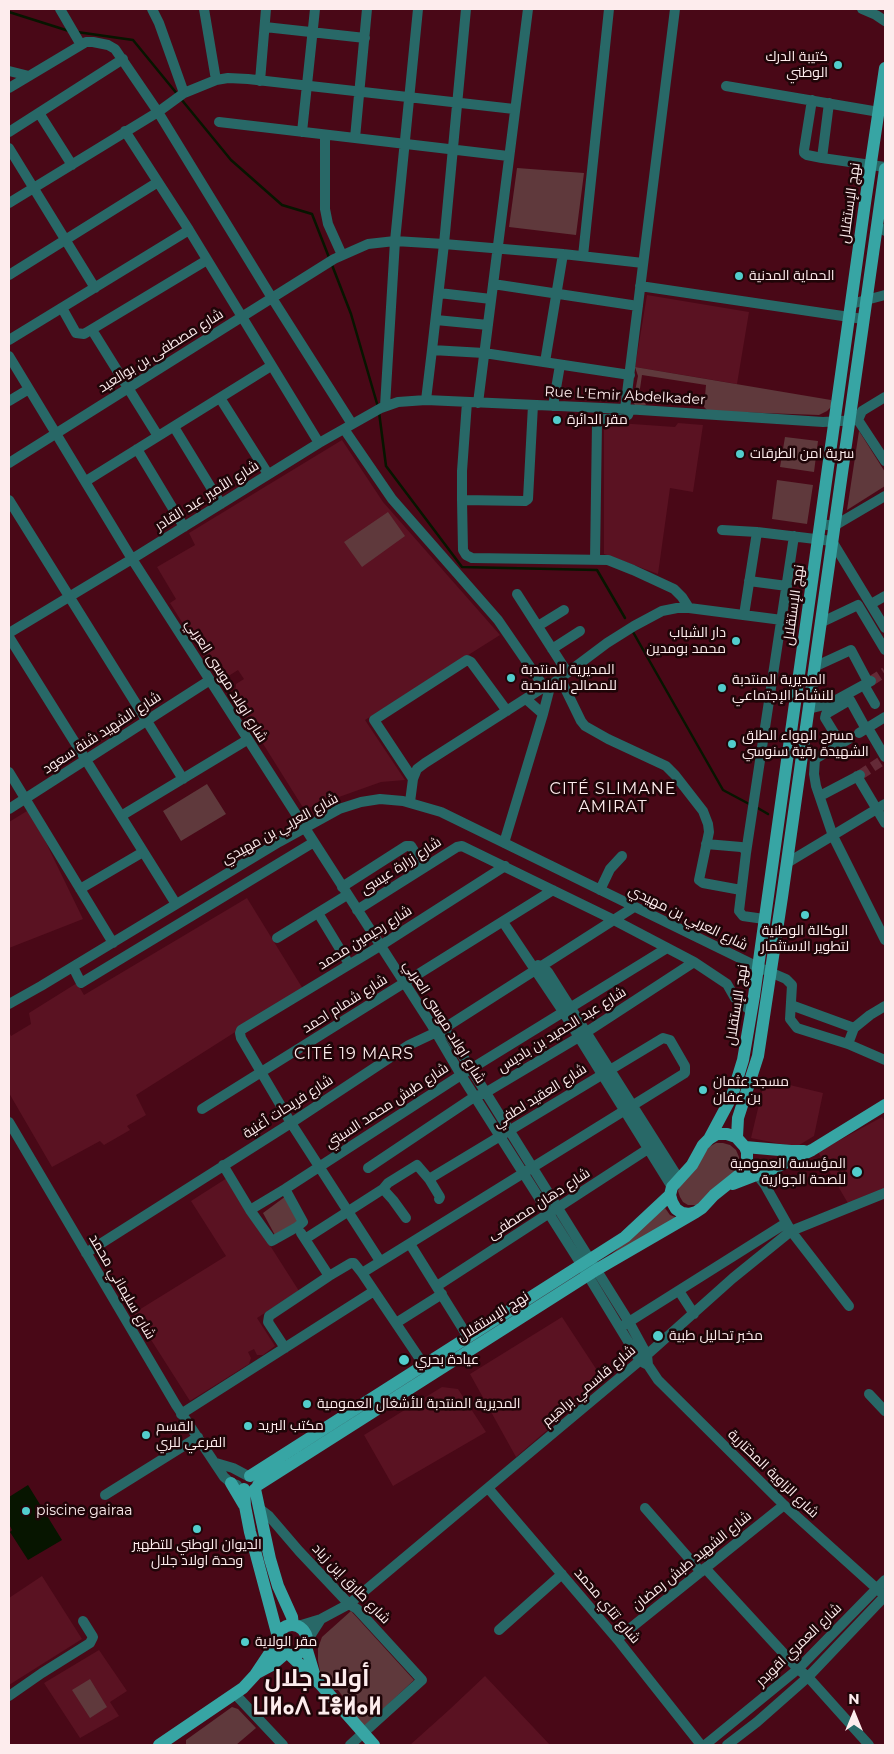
<!DOCTYPE html>
<meta charset="utf-8">
<style>
body{margin:0}
#map{position:relative;width:894px;height:1754px;overflow:hidden;background:#490817;font-family:Montserrat,sans-serif}
canvas{display:block}
.frame{position:absolute;inset:0;border:10px solid #fdeced;pointer-events:none}
.north{position:absolute;left:829px;top:1689px;width:50px;height:50px;-webkit-text-stroke:4px #1f0508;paint-order:stroke;rotate:0deg;font-size:14px;font-weight:700;line-height:20px;text-align:center;color:#fdeced}
.north::after{content:'';display:block;margin:auto;width:18px;height:22px;background:#fdeced;clip-path:polygon(50% 0,100% 100%,50% 72%,0 100%)}
</style>
<div id="map">
<canvas width="894" height="1754"></canvas>
<div class="frame"></div>
<div class="north">N</div>
</div>
<script>
const context = document.querySelector('canvas').getContext('2d');
context.lineJoin = 'round';
function fillPath(path, color) {
  context.fillStyle = color;
  context.fill(path, 'evenodd');
}
function shape(rows) {
  const path = new Path2D();
  for (const r of rows) {
    if (r.length === 3) {
      path.moveTo(r[0] + r[2], r[1]);
      path.arc(r[0], r[1], r[2], 0, 2 * Math.PI);
      continue;
    }
    path.moveTo(r[0], r[1]);
    for (let i = 2; i < r.length; i += 2) path.lineTo(r[i], r[i + 1]);
  }
  return path;
}
function strokePath(path, color, width, dash) {
  context.strokeStyle = color;
  context.lineWidth = width;
  context.lineCap = dash ? 'butt' : 'round';
  context.setLineDash(dash || []);
  context.stroke(path);
}
function write(font, color, halo, rows, align = 'center') {
  context.font = font + ' Montserrat,Cairo,"Noto Sans Tifinagh",sans-serif';
  context.lineWidth = 5;
  context.setLineDash([]);
  context.textBaseline = 'middle';
  context.strokeStyle = halo;
  context.fillStyle = color;
  for (const [text, x, y, turn = 0] of rows) {
    context.save();
    context.translate(x, y);
    context.rotate((+turn || 0) * Math.PI / 180);
    context.textAlign = isNaN(turn) ? turn : align;
    if (halo) context.strokeText(text, 0, 0);
    context.fillText(text, 0, 0);
    context.restore();
  }
}
fillPath(shape([
 [647,295,749,312,737,384,635,367],
 [604,422,675,427,678,423,703,425,693,492,670,488,658,574,604,554],
 [342,440,383,502,500,635,365,720,405,780,381,782,308,808,302,806,235,699,236,684,244,679,238,670,219,682,170,603,176,599,157,567,195,545,189,533],
 [27,811,35,820,83,919,9,948,9,822],
 [247,898,303,989,136,1095,146,1115,127,1126,130,1130,104,1145,100,1141,52,1167,9,1093,9,1032,11,1036,31,1024,29,1013,77,983,84,995],
 [765,1079,823,1093,814,1136,796,1147,751,1138],
 [882,1117,885,1122,885,1191,849,1205,818,1152],
 [227,1178,299,1291,257,1318,275,1346,263,1355,257,1355,254,1349,248,1352,251,1358,249,1364,190,1401,134,1313,226,1256,191,1201],
 [562,1317,604,1381,516,1457,470,1374],
 [442,1387,458,1389,486,1432,393,1486,364,1435],
 [42,1576,82,1639,9,1685,9,1598],
 [99,1650,127,1691,110,1702,119,1716,80,1738,44,1683],
 [485,1676,550,1745,410,1745,449,1710]
]), '#5a1222');
fillPath(shape([
 [517,168,584,173,576,235,509,227],
 [635,367,831,400,831,407,827,411,819,415,708,411,704,407,706,385,642,375,638,402,645,403,646,405,635,405,633,402,638,376],
 [859,431,885,472,885,486,847,510],
 [785,437,818,441,814,472,780,467],
 [777,480,813,485,807,524,772,519],
 [388,512,405,536,362,567,344,542],
 [207,784,226,814,181,841,163,811],
 [716,1143,723,1143,730,1145,736,1150,739,1157,740,1165,737,1172,699,1205,688,1205,683,1202,680,1197,678,1191,680,1185,709,1147],
 [286,1196,300,1222,276,1237,263,1213],
 [665,1208,670,1215,678,1218,600,1264],
 [351,1611,414,1680,366,1725,362,1725,352,1713,352,1709,338,1690,333,1690,320,1671,318,1661,318,1648,322,1637],
 [90,1679,107,1707,90,1718,72,1690],
 [232,1707,238,1709,256,1728,236,1745,186,1745,186,1740]
]), '#5f393c');
fillPath(shape([
 [28,1485,62,1540,28,1560,10,1532,12,1530,9,1524,9,1497]
]), '#071500');
strokePath(shape([
 [9,12,69,31],
 [77,32,133,40,178,95],
 [181,99,231,160,282,205,312,214,330,260],
 [332,265,351,314,378,407],
 [379,412,386,466,462,567,597,570,625,618],
 [633,632,723,790,751,805],
 [756,807,768,814]
]), '#071500', 2.5);
strokePath(shape([
 [871,681,885,672],
 [860,775,880,762]
]), '#642a37', 10, [10, 5]);
strokePath(shape([
 [60,9,81,45],
 [152,9,159,23,184,93],
 [204,9,216,80],
 [862,9,876,15,885,21],
 [265,27,365,38],
 [9,71,29,76],
 [260,81,266,9],
 [726,86,879,112],
 [9,88,86,42,93,42,108,45,115,49,158,112,272,298,352,424],
 [812,100,804,150,804,153,807,155,822,158,885,167],
 [39,113,72,165],
 [219,122,508,156],
 [125,131,189,230,319,443],
 [9,132,123,59],
 [302,132,315,9],
 [325,135,325,209,328,224,342,255],
 [355,138,367,9],
 [9,148,95,288],
 [822,158,829,103],
 [9,203,158,112,184,93,216,80,228,78,248,79,514,109],
 [885,229,885,231],
 [583,256,609,9],
 [9,275,158,182],
 [493,284,638,306],
 [640,286,863,319],
 [439,293,491,299],
 [851,304,885,295],
 [62,308,76,333,84,334,207,260],
 [436,320,488,325],
 [92,330,158,436],
 [9,340,189,230],
 [432,350,444,244,466,9],
 [9,356,132,559,431,1024,461,1075,581,1264,640,1361,648,1365],
 [545,362,563,254],
 [220,398,268,474],
 [426,400,432,350,484,353,630,375],
 [9,401,29,389],
 [467,402,462,471,462,500,463,550,466,555,472,558,608,560,633,570,674,589,682,597,689,608],
 [478,403,528,9],
 [385,406,395,241,418,9],
 [553,406,560,365],
 [625,409,675,9],
 [858,420,885,461],
 [858,420,862,411,885,397],
 [174,427,221,504],
 [344,429,392,499,498,620,544,687],
 [137,449,184,527],
 [9,463,334,259,368,244,395,241,444,244,563,254,643,263],
 [86,481,271,366],
 [9,500,183,779],
 [462,500,525,501,528,499,533,405],
 [821,524,834,526,885,496],
 [722,530,757,532,832,541,885,628],
 [595,560,597,423,598,420,601,419,621,419,628,415,630,410],
 [749,581,787,586],
 [517,594,567,672],
 [871,604,885,596],
 [744,615,757,532],
 [820,623,858,605,885,650],
 [538,626,564,610],
 [9,633,132,559,319,443,381,408,398,402,426,400,625,409,823,422,858,420],
 [9,637,176,904],
 [552,649,580,631],
 [814,667,851,650,868,682],
 [560,678,581,721,585,726,608,739,666,766,675,775,703,811,708,824,709,832,699,880,703,883,741,890],
 [555,682,607,643,634,626,662,611,677,608,689,608,782,620],
 [864,685,875,704],
 [526,699,543,714],
 [808,709,829,704,871,681],
 [868,728,885,757],
 [859,733,885,717],
 [849,739,815,759,814,774,816,786,833,836,885,940],
 [841,744,825,718,826,714,850,700,866,729],
 [9,772,113,943],
 [857,776,885,823],
 [413,779,417,769,425,763,544,687,548,687,549,691,543,714,504,843],
 [820,796,860,775],
 [410,802,413,779,374,720,467,660,471,662,507,711],
 [9,809,210,680],
 [121,816,247,740],
 [706,844,741,847,745,849,746,853,739,911,743,916,764,919],
 [746,853,794,536],
 [787,863,885,804],
 [342,887,406,846,411,846,424,867],
 [80,889,143,852],
 [600,890,610,869,622,856],
 [357,910,457,847,462,846,614,920,694,962,727,984,735,998,751,1011],
 [318,913,349,964],
 [503,922,564,1013,672,1187],
 [277,938,347,895],
 [538,965,542,966,548,972,679,1179],
 [73,967,81,983,314,842],
 [9,1004,41,986,279,842,339,809,361,802,380,799,403,801,441,812,758,967,786,979,792,985,790,1019,797,1028,848,1044,885,1060],
 [791,1005,854,1028],
 [443,1029,450,1036,471,1069,629,1322,647,1355,648,1365,658,1380,784,1505,885,1596],
 [848,1044,854,1028,870,1015,885,1006],
 [202,1109,553,890],
 [9,1122,176,1405,224,1477,231,1483,237,1485],
 [747,1162,765,1185,791,1231,849,1306],
 [223,1165,250,1210,272,1241,297,1227,303,1222,285,1189],
 [368,1168,474,1097,485,1093,579,1037,694,962],
 [383,1189,393,1200,406,1218],
 [250,1210,285,1189,461,1075,667,948],
 [301,1233,329,1276],
 [305,1239,383,1189,388,1183,417,1165,429,1179,440,1197,439,1199],
 [410,1244,468,1337],
 [86,1253,291,1123,409,1045,443,1029,634,907],
 [380,1261,291,1123,241,1038,240,1033,241,1030,380,946,505,866],
 [362,1273,685,1073,685,1066,670,1040,663,1038,429,1179],
 [437,1286,654,1145],
 [679,1291,694,1314],
 [396,1323,442,1294],
 [624,1325,786,1223],
 [285,1348,268,1322,269,1316,329,1276,351,1263,354,1263,362,1273,428,1371],
 [869,1394,885,1411],
 [181,1414,374,1291],
 [216,1463,233,1468,248,1476],
 [488,1488,617,1639,701,1745],
 [105,1495,198,1437],
 [645,1508,701,1572],
 [260,1509,269,1516,299,1551,349,1604,357,1609,422,1680,350,1745],
 [705,1568,798,1669,808,1677,869,1745],
 [298,1626,321,1619,349,1604,649,1353,733,1278,791,1231,885,1193],
 [499,1630,562,1574],
 [617,1639,784,1505],
 [307,1641,321,1619],
 [235,1694,283,1745],
 [9,1696,42,1673,90,1643,93,1637,83,1621],
 [705,1745,798,1669,885,1580],
 [727,1745,757,1722,808,1677,885,1596]
]), '#286867', 10);
strokePath(shape([
 [717,1134,727,1134,736,1137,745,1147,747,1152,747,1162,744,1171,714,1195,702,1208,696,1212,689,1214,682,1213,676,1209,672,1202,670,1195,672,1187,692,1165,703,1145,709,1139,717,1134],
 [737,1137,738,1118,758,1056,782,897,885,169],
 [709,1139,732,1096,743,1060,754,996,865,203,885,68],
 [745,1147,791,1151,804,1151],
 [733,1184,772,1169,812,1150,885,1105],
 [250,1476,625,1237,670,1195],
 [231,1483,244,1505],
 [258,1485,596,1270,696,1212],
 [244,1489,245,1506,250,1532,278,1637],
 [255,1489,270,1559,278,1586,292,1617,293,1625],
 [292,1640,15],
 [306,1647,316,1680],
 [290,1655,321,1685,374,1745],
 [257,1673,272,1665,286,1653],
 [159,1745,243,1688,255,1675,277,1642]
]), '#37a5a4', 12);
for (const [x, y, r, color] of [
 [838,65,5,"#52cdcc"],
 [739,276,5,"#52cdcc"],
 [557,420,5,"#52cdcc"],
 [740,454,5,"#52cdcc"],
 [736,641,5,"#52cdcc"],
 [511,678,5,"#52cdcc"],
 [722,688,5,"#52cdcc"],
 [732,744,5,"#52cdcc"],
 [805,915,5,"#52cdcc"],
 [703,1090,5,"#52cdcc"],
 [857,1172,6,"#52cdcc"],
 [658,1336,6,"#52cdcc"],
 [404,1360,6,"#52cdcc"],
 [307,1404,5,"#52cdcc"],
 [248,1426,5,"#52cdcc"],
 [146,1435,5,"#52cdcc"],
 [26,1511,5,"#52cdcc"],
 [197,1529,5,"#52cdcc"],
 [245,1642,5,"#52cdcc"]
]) {
  const dot = new Path2D();
  dot.arc(x, y, r, 0, 2 * Math.PI);
  context.fillStyle = color;
  context.fill(dot);
  strokePath(dot, '#1f0508', 2);
}
write('14px', '#fdeced', '#1f0508', [
 ["كتيبة الدرك",828,57,"right"],
 ["الوطني",828,73,"right"],
 ["الحماية المدنية",749,276],
 ["مقر الدائرة",567,420],
 ["سرية امن الطرقات",750,454],
 ["دار الشباب",726,633,"right"],
 ["محمد بومدين",726,649,"right"],
 ["المديرية المنتدبة",521,670],
 ["للمصالح الفلاحية",521,686],
 ["المديرية المنتدبة",732,680],
 ["للنشاط الإجتماعي",732,696],
 ["مسرح الهواء الطلق",742,736],
 ["الشهيدة رقية سنوسي",742,752],
 ["الوكالة الوطنية",805,931,"center"],
 ["لتطوير الاستثمار",805,947,"center"],
 ["مسجد عثمان",713,1082],
 ["بن عفان",713,1098],
 ["المؤسسة العمومية",846,1164,"right"],
 ["للصحة الجوارية",846,1180,"right"],
 ["مخبر تحاليل طبية",669,1336],
 ["عيادة بحري",415,1360],
 ["المديرية المنتدبة للأشغال العمومية",317,1404],
 ["مكتب البريد",258,1426],
 ["القسم",156,1427],
 ["الفرعي للري",156,1443],
 ["piscine gairaa",36,1511],
 ["الديوان الوطني للتطهير",197,1545,"center"],
 ["وحدة اولاد جلال",197,1561,"center"],
 ["مقر الولاية",255,1642]
], 'left');
write('14px', '#fdeced', '#1f0508', [
 ["نهج الإستقلال",850,203,-82],
 ["شارع مصطفى بن بوالعيد",161,351,-32],
 ["Rue L'Emir Abdelkader",625,396,3],
 ["شارع الأمير عبد القادر",207,496,-32],
 ["نهج الإستقلال",794,605,-82],
 ["شارع اولاد موسى العربي",226,681,58],
 ["شارع الشهيد شنة سعود",102,733,-33],
 ["شارع العربي بن مهيدي",280,829,-29],
 ["شارع زرارة عيسى",401,866,-33],
 ["شارع العربي بن مهيدي",688,918,26],
 ["شارع رحيمين محمد",365,938,-32],
 ["شارع شمام احمد",345,1004,-32],
 ["نهج الإستقلال",737,1005,-81],
 ["شارع اولاد موسى العربي",444,1022,58],
 ["شارع عبد الحميد بن باديس",562,1030,-32],
 ["شارع العقيد لطفي",540,1096,-32],
 ["شارع طبش محمد السبتي",387,1106,-33],
 ["شارع فريحات ٱغنية",288,1107,-33],
 ["شارع دهان مصطفى",539,1204,-33],
 ["شارع سليماني محمد",122,1287,60],
 ["نهج الإستقلال",493,1317,-32],
 ["شارع قاسمي براهيم",589,1386,-40],
 ["شارع الزاوية المختارية",773,1474,44],
 ["شارع الشهيد طبش رمضان",692,1561,-39],
 ["شارع طارق إبن زياد",351,1584,46],
 ["شارع تتاي محمد",607,1606,50],
 ["شارع العمري اقويدر",799,1645,-44]
]);
context.letterSpacing = '1px';
write('16px', '#fdeced', '#1f0508', [
 ["CITÉ SLIMANE",613,789],
 ["AMIRAT",613,807],
 ["CITÉ 19 MARS",354,1054]
]);
context.letterSpacing = '0px';
write('bold 24px', '#fdeced', '#1f0508', [
 ["أولاد جلال",317,1679],
 ["ⵡⵍⴰⴷ ⵊⴻⵍⴰⵍ",317,1707]
]);
</script>
